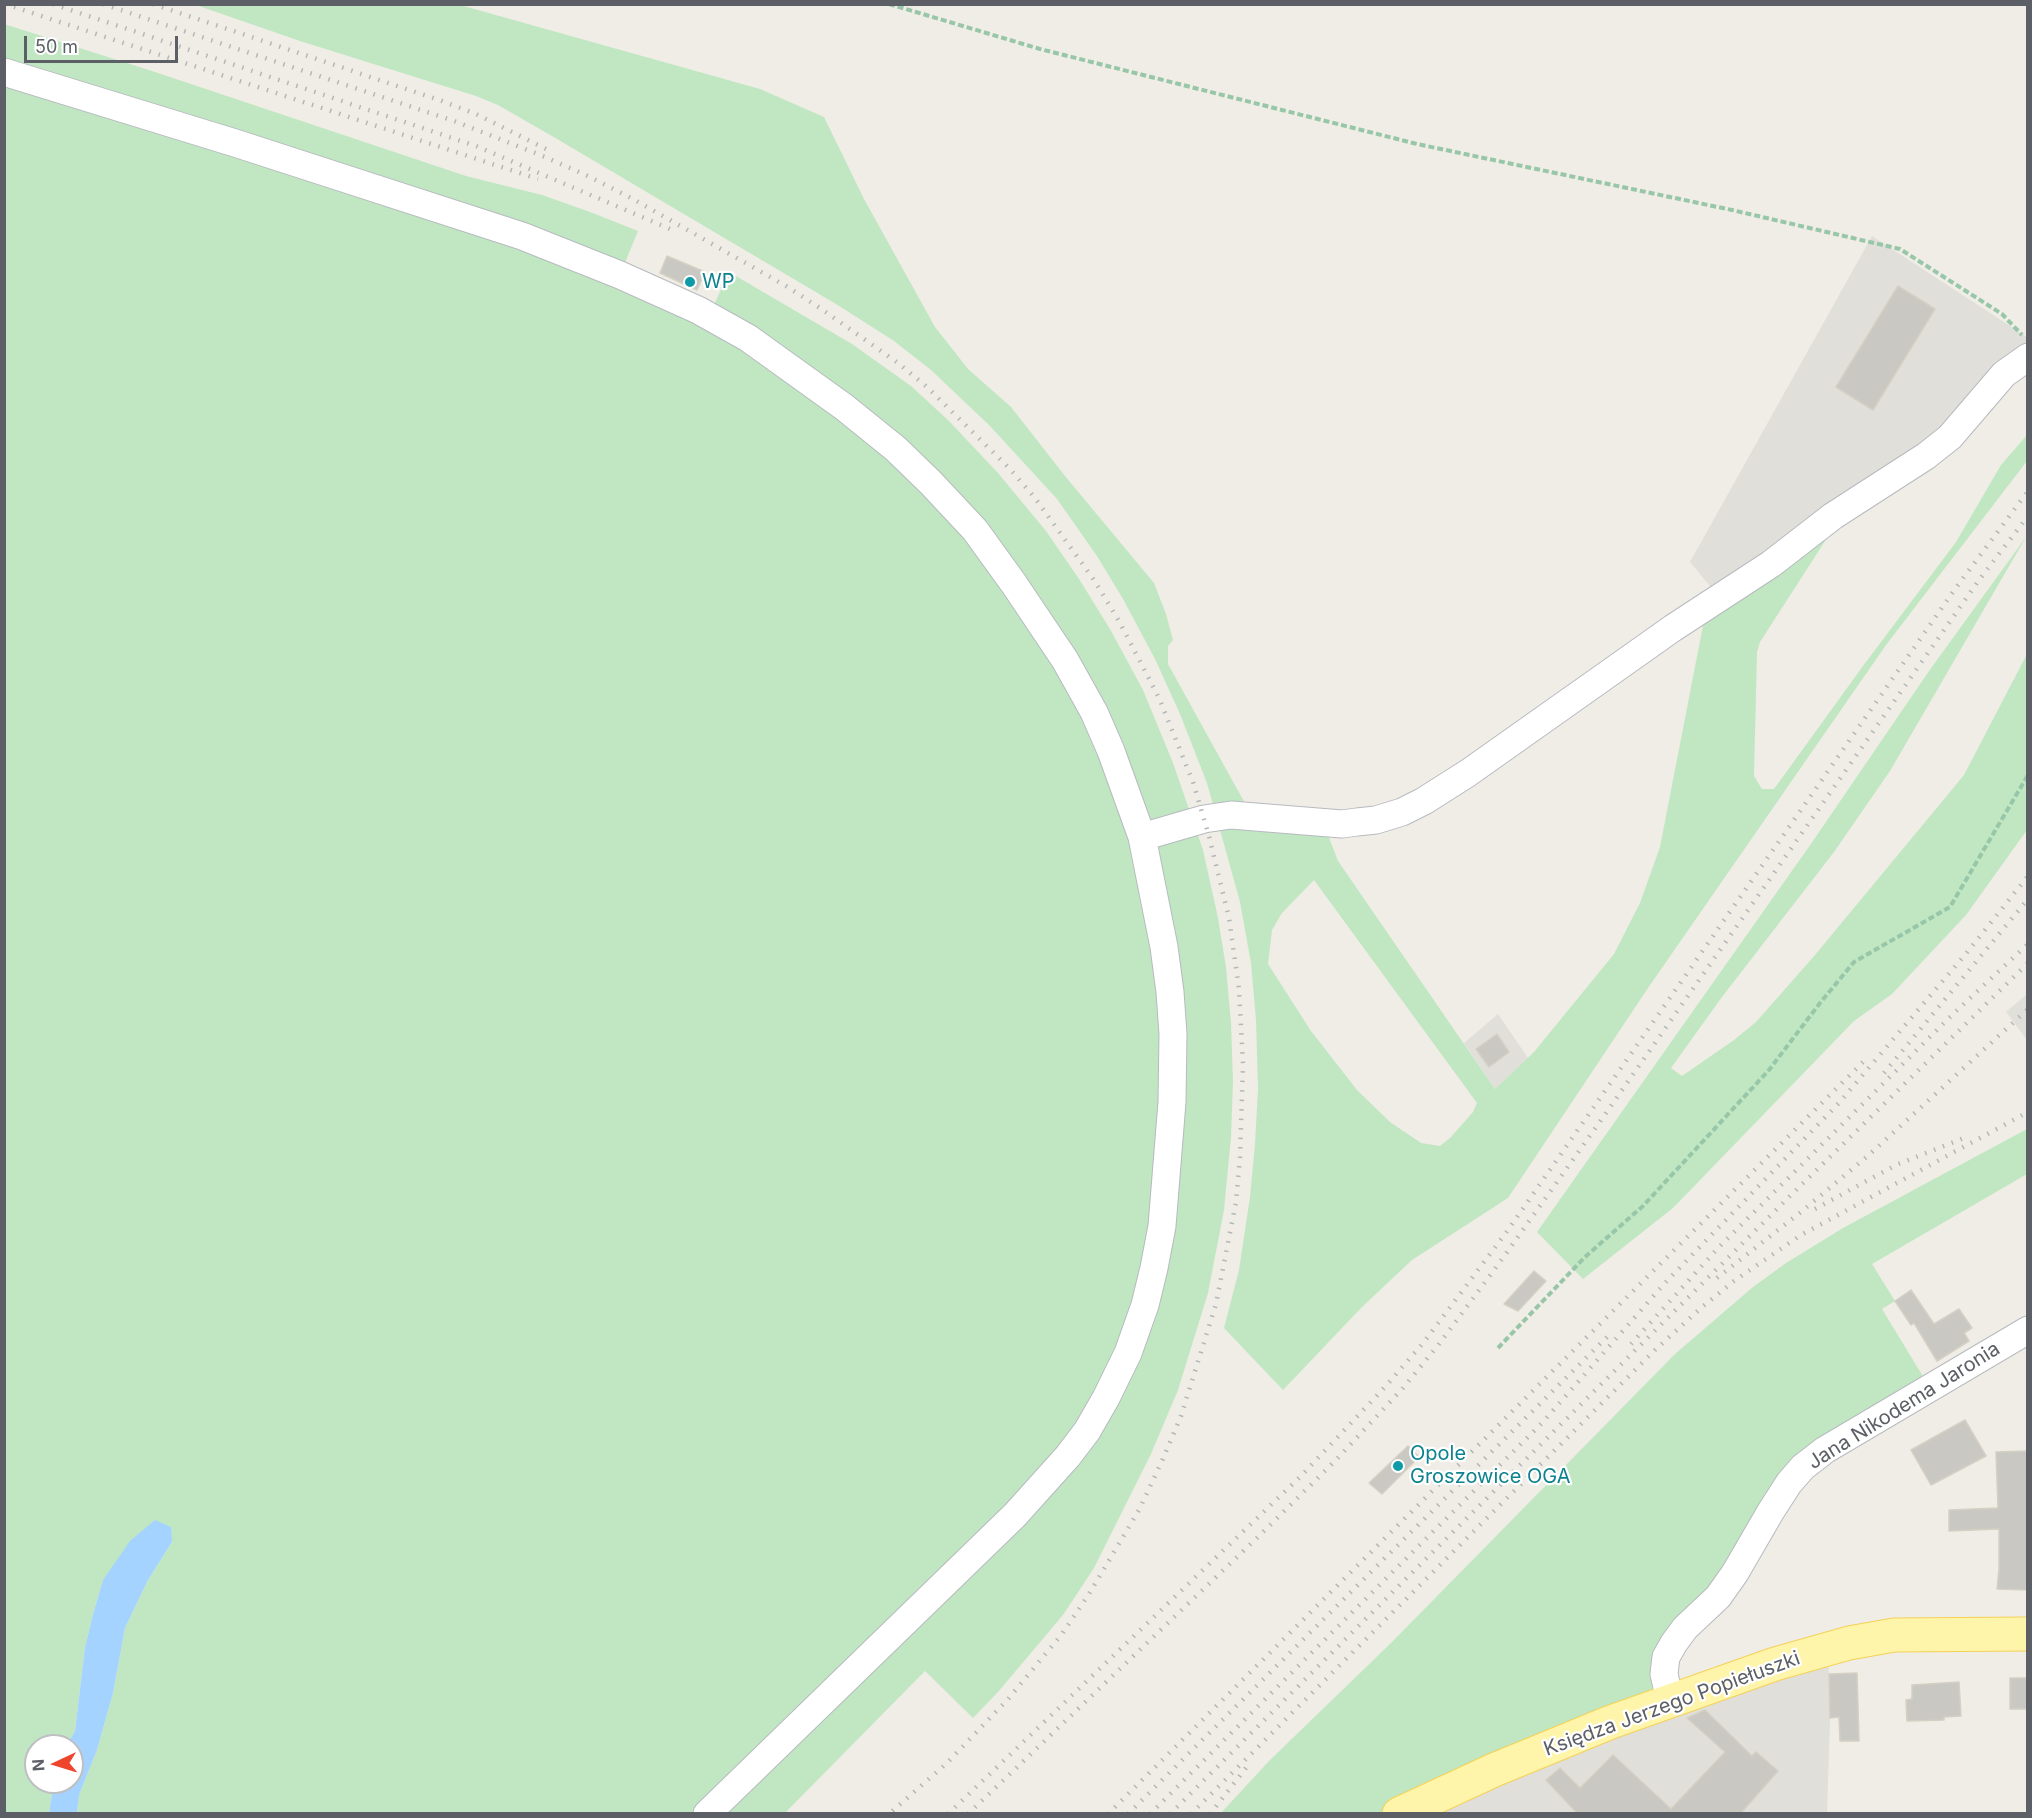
<!DOCTYPE html>
<meta charset="utf-8">
<style>
body{margin:0}
#map{position:relative;width:2032px;height:1818px;overflow:hidden;background:#efede5;font-family:Inter,sans-serif}
canvas{display:block}
.frame{position:absolute;inset:0;border:6px solid #5c6066;pointer-events:none}
.north{position:absolute;left:24px;top:1734px;width:60px;height:60px;box-sizing:border-box;background:#fff;border:2px solid #bebfc2;border-radius:50%;rotate:266deg;font-size:16px;font-weight:700;line-height:24px;text-align:center;color:#5c6066}
.north::after{content:'';display:block;margin:auto;width:21px;height:27px;background:#ee452c;clip-path:polygon(50% 0,100% 100%,50% 72%,0 100%)}
.scale{position:absolute;left:24px;top:36px;width:154px;height:27px;box-sizing:border-box;border:3px solid #5c6066;border-top:0;padding-left:8px;font-size:18px;line-height:21px;white-space:nowrap;color:#5c6066;-webkit-text-stroke:4px #fff;paint-order:stroke}
</style>
<div id="map">
<canvas width="2032" height="1818"></canvas>
<div class="frame"></div>
<div class="north">N</div>
<div class="scale">50 m</div>
</div>
<script>
const context = document.querySelector('canvas').getContext('2d');
context.lineJoin = 'round';
function fillPath(path, color) {
  context.fillStyle = color;
  context.fill(path, 'evenodd');
}
function shape(rows) {
  const path = new Path2D();
  for (const r of rows) {
    path.moveTo(r[0], r[1]);
    for (let i = 2; i < r.length; i += 2) path.lineTo(r[i], r[i + 1]);
  }
  return path;
}
function strokePath(path, color, width, dash) {
  context.strokeStyle = color;
  context.lineWidth = width;
  context.lineCap = dash ? 'butt' : 'round';
  context.setLineDash(dash || []);
  context.stroke(path);
}
function write(font, color, halo, rows, align = 'center') {
  context.font = font + ' Inter,sans-serif';
  context.lineWidth = 4.5;
  context.setLineDash([]);
  context.textBaseline = 'middle';
  context.strokeStyle = halo;
  context.fillStyle = color;
  for (const [text, x, y, turn = 0] of rows) {
    context.save();
    context.translate(x, y);
    context.rotate((+turn || 0) * Math.PI / 180);
    context.textAlign = isNaN(turn) ? turn : align;
    if (halo) context.strokeText(text, 0, 0);
    context.fillText(text, 0, 0);
    context.restore();
  }
}
fillPath(shape([
 [1872,236,2027,337,2027,357,1985,395,1720,598,1690,562],
 [2027,994,2027,1040,2006,1012],
 [1498,1014,1528,1058,1495,1089,1464,1043],
 [1828,1649,1830,1718,1827,1813,1399,1814]
]), '#e0dfd9');
fillPath(shape([
 [196,5,460,5,760,89,824,117,864,199,935,327,968,369,1011,407,1065,476,1154,583,1166,614,1173,640,1168,646,1168,664,1252,816,1323,822,1338,861,1495,1089,1534,1052,1614,954,1640,903,1660,847,1707,605,1847,507,1760,642,1757,652,1754,776,1762,789,1774,789,1863,666,1956,542,2001,465,2027,435,2027,461,1886,645,1648,988,1508,1198,1412,1260,1362,1307,1283,1390,1224,1328,1239,1270,1250,1197,1255,1144,1258,1089,1256,1020,1251,963,1240,902,1207,783,1180,714,1155,659,1123,599,1097,556,1057,499,990,426,931,370,894,341,836,304,552,136,498,105,476,96,300,41],
 [1314,880,1477,1103,1473,1112,1450,1138,1440,1146,1421,1143,1390,1122,1357,1090,1311,1031,1268,964,1272,930,1282,913],
 [4,24,152,71,466,176,542,195,590,212,638,231,620,275,709,316,729,272,852,344,911,386,948,420,998,473,1046,531,1079,579,1110,629,1143,690,1173,763,1203,850,1218,918,1226,967,1231,1023,1233,1081,1231,1137,1224,1210,1208,1293,1178,1390,1151,1454,1094,1568,1063,1615,998,1692,973,1718,925,1671,785,1813,77,1813,79,1795,97,1750,113,1693,125,1628,148,1580,172,1542,103,1580,93,1614,85,1647,75,1731,66,1746,36,1746,36,1782,54,1782,49,1813,5,1813],
 [2026,537,1890,771,1834,852,1722,997,1671,1068,1682,1076,1734,1040,1756,1022,1815,955,1964,775,2027,654,2027,830,1966,915,1892,994,1854,1021,1673,1208,1583,1279,1537,1232,1813,841,1929,671],
 [2027,1129,2027,1174,1872,1264,1895,1301,1882,1309,1930,1388,1825,1451,1685,1628,1670,1700,1399,1813,1220,1814,1269,1761,1391,1643,1675,1354,1753,1287,1786,1263,1843,1228]
]), '#c0e7c2');
fillPath(shape([
 [155,1520,171,1527,172,1542,148,1580,125,1628,113,1693,97,1750,79,1795,77,1813,49,1813,54,1782,72,1782,72,1746,66,1746,75,1731,85,1647,93,1614,103,1580,130,1541]
]), '#a5d3ff');
const building = shape([
 [667,256,705,272,697,290,660,273,667,256],
 [1898,286,1935,309,1873,410,1836,387,1898,286],
 [1497,1034,1509,1052,1489,1067,1476,1049,1497,1034],
 [1534,1271,1546,1281,1518,1311,1504,1304,1534,1271],
 [1911,1290,1934,1324,1959,1309,1972,1328,1964,1333,1969,1341,1937,1361,1914,1323,1911,1325,1895,1301,1911,1290],
 [1965,1420,1986,1456,1931,1485,1911,1450,1965,1420],
 [1408,1446,1419,1457,1382,1494,1369,1483,1408,1446],
 [2028,1451,2028,1590,1997,1589,1999,1569,1999,1529,1949,1531,1949,1510,1998,1508,1996,1452,2028,1451],
 [1857,1673,1859,1741,1840,1741,1839,1717,1830,1718,1829,1674,1857,1673],
 [2010,1678,2028,1678,2028,1709,2010,1709,2010,1678],
 [1959,1682,1961,1716,1944,1717,1944,1720,1907,1721,1906,1700,1912,1699,1912,1685,1959,1682],
 [1705,1710,1752,1756,1756,1752,1778,1771,1740,1814,1578,1814,1546,1780,1560,1768,1580,1788,1613,1755,1671,1809,1725,1752,1687,1718,1705,1710]
]);
fillPath(building, '#cac8c2');
strokePath(building, '#d4d0c3', 1.5);
const minor = shape([
 [4,72,235,143,522,236,620,275,698,310,748,338,844,407,896,449,931,483,975,530,1014,584,1065,660,1094,712,1111,751,1142,837,1164,947,1170,992,1173,1034,1172,1102,1162,1226,1154,1268,1145,1305,1128,1353,1106,1398,1087,1431,1068,1456,1015,1515,707,1814],
 [1142,837,1204,819,1231,815,1342,824,1357,822,1376,820,1402,812,1424,801,1468,773,1673,628,1771,564,1833,516,1926,456,1950,437,2004,374,2028,357],
 [1670,1700,1664,1674,1666,1657,1674,1643,1685,1628,1718,1597,1735,1573,1771,1511,1789,1483,1803,1467,1825,1450,2028,1330]
]);
const major = shape([
 [1399,1814,1494,1770,1611,1722,1775,1664,1849,1643,1894,1635,2028,1634]
]);
strokePath(minor, '#b7babf', 29);
strokePath(major, '#f5d158', 35);
strokePath(shape([
 [889,4,1040,49,1417,144,1732,210,1900,249,2002,314,2022,335],
 [1498,1348,1585,1257,1643,1206,1769,1070,1820,1003,1854,962,1950,907,2028,775]
]), '#98c6a8', 4, [6, 3]);
strokePath(minor, '#fff', 27);
strokePath(major, '#fff5aa', 33);
strokePath(shape([
 [5,4,538,179],
 [53,4,476,146,670,229],
 [103,4,454,121,545,157,588,176,633,199,786,286,820,308,898,363,927,387,1010,469,1035,498,1094,580,1119,621,1159,698,1193,782,1209,836,1229,918,1239,989,1243,1065,1240,1157,1236,1202,1216,1304,1181,1416,1162,1461,1139,1510,1089,1594,1062,1634,1009,1698,947,1763,889,1814],
 [153,4,442,101,476,114,552,152],
 [1884,1073,2028,899],
 [1815,1209,1896,1165,1964,1138],
 [1717,1278,1801,1212,1870,1154,2028,1009],
 [1631,1344,1719,1247,1953,1014,2028,944],
 [948,1814,1300,1477,1385,1387,1424,1342,1508,1230,1955,589,2028,491],
 [968,1814,1258,1537,1336,1460,1403,1388,1439,1344,1500,1262,1599,1123,1979,580,2028,516],
 [1108,1814,1865,1060],
 [1128,1814,1611,1333],
 [1150,1814,1542,1423,1664,1284,1839,1103,1969,950,2028,876],
 [1170,1814,1788,1198,2028,963],
 [1191,1814,1655,1350,1701,1308,1734,1281,1801,1235,2028,1112],
 [1210,1814,1249,1764]
]), '#b5b6b7', 4.5, [1.5, 8]);
for (const [x, y, r, color] of [
 [690,282,6,"#0f9aa8"],
 [1398,1466,6,"#0f9aa8"]
]) {
  const dot = new Path2D();
  dot.arc(x, y, r, 0, 2 * Math.PI);
  context.fillStyle = color;
  context.fill(dot);
  strokePath(dot, '#fff', 2);
}
write('20px', '#0d838f', '#fff', [
 ["WP",702,282],
 ["Opole",1410,1454],
 ["Groszowice OGA",1410,1477]
], 'left');
write('20px', '#5c6066', '#fff', [
 ["Jana Nikodema Jaronia",1904,1406,-32],
 ["Księdza Jerzego Popiełuszki",1672,1704,-20]
]);
</script>
